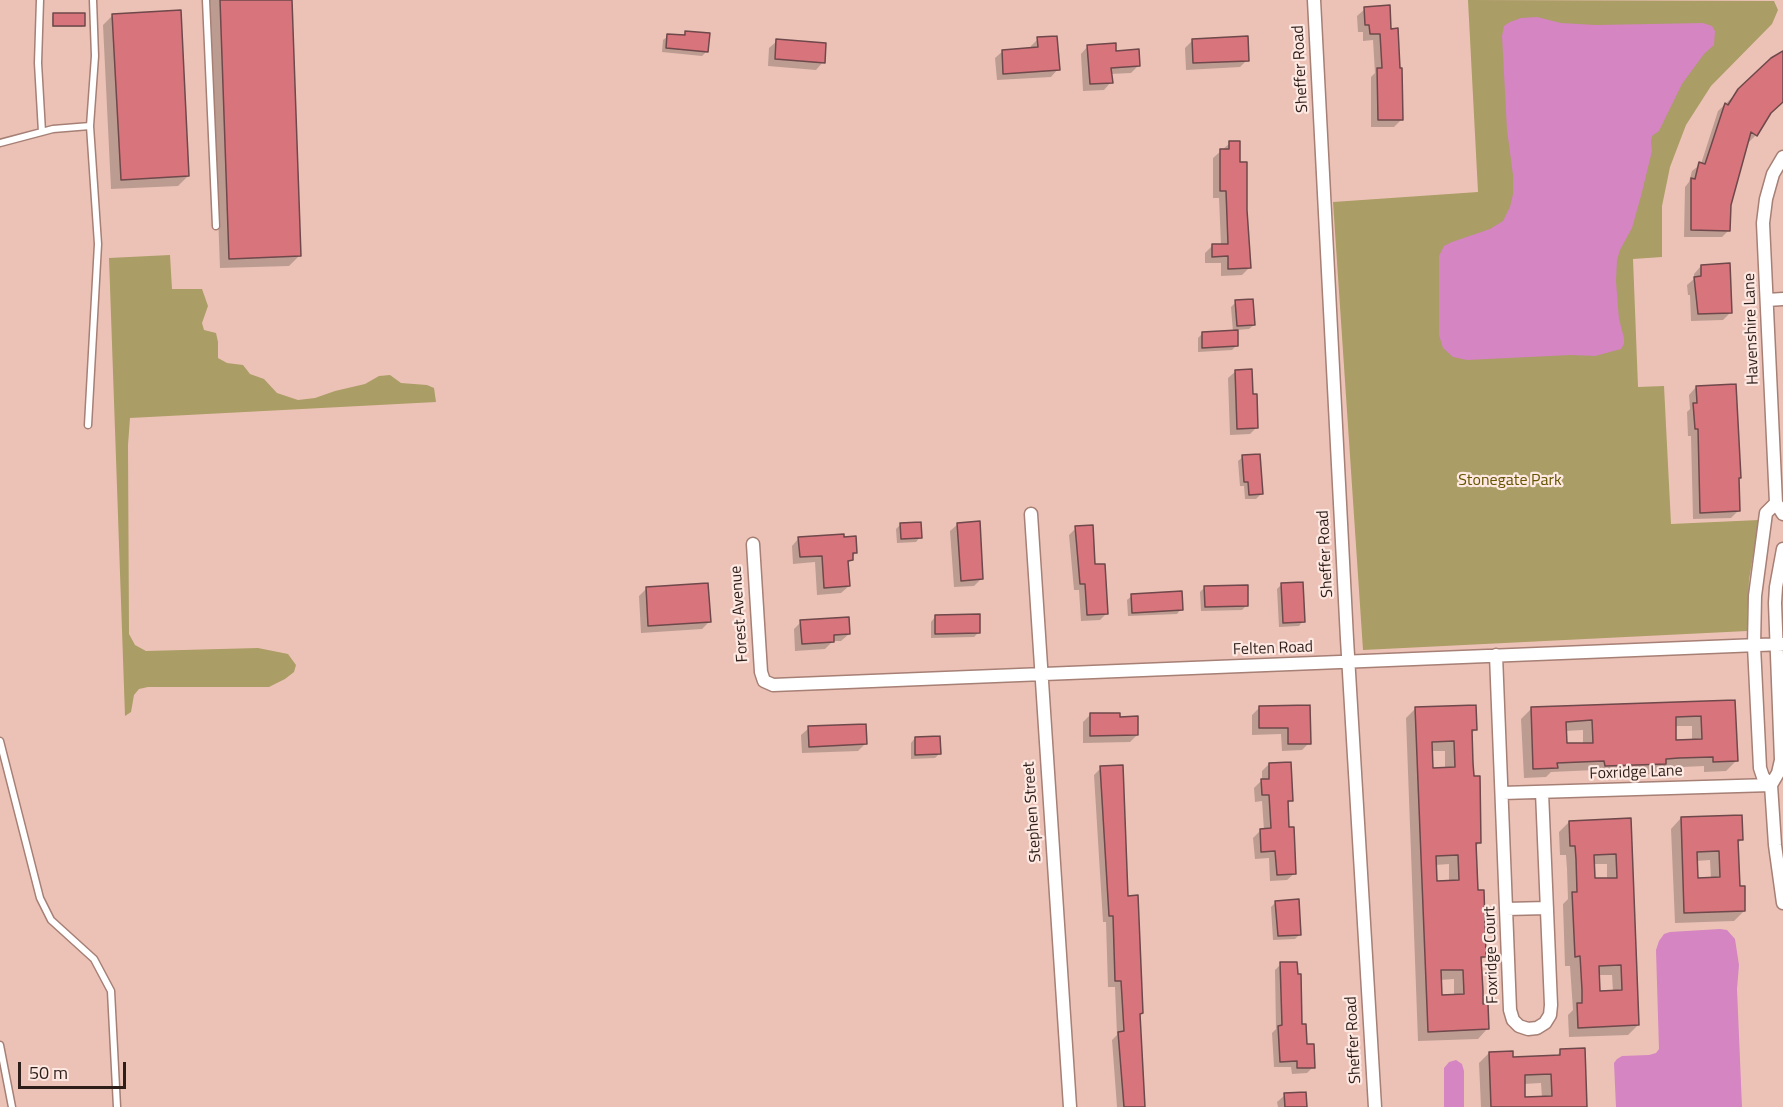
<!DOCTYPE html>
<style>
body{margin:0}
#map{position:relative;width:1783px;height:1107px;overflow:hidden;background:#ecc2b6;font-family:"Titillium Web",sans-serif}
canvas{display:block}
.scale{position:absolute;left:18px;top:1062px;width:108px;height:27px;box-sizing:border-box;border:3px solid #2d1e1a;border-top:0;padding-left:8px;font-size:18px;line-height:21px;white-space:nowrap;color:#2d1e1a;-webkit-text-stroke:4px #fee8e2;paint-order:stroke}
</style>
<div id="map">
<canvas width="1783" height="1107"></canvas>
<div class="scale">50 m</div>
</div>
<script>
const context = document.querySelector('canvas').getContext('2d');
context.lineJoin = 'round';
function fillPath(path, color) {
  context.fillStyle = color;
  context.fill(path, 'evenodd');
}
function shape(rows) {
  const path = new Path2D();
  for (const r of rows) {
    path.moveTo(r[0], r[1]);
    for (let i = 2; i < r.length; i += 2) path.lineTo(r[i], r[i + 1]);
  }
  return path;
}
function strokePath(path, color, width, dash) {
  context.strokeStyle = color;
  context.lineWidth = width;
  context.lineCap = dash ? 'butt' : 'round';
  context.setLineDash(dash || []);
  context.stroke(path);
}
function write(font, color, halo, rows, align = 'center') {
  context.font = font + ' "Titillium Web",sans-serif';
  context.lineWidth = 4.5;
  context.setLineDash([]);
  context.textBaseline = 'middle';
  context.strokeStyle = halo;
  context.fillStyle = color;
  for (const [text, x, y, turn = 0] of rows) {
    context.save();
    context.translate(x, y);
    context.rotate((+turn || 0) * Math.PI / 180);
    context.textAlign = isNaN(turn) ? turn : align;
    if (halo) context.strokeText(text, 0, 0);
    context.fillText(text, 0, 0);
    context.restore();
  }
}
fillPath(shape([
 [1468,0,1774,1,1778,10,1772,24,1711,86,1686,125,1670,167,1662,206,1662,257,1633,259,1638,387,1664,386,1671,524,1759,520,1749,580,1747,631,1363,650,1333,202,1478,192],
 [170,255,172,289,202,289,208,306,202,323,204,330,216,333,218,342,218,358,227,363,243,365,250,374,264,379,277,393,298,400,315,398,335,391,365,384,379,376,390,375,401,383,427,385,434,388,436,402,130,418,128,445,129,634,135,645,146,651,258,648,288,654,296,665,294,672,285,679,269,687,148,687,139,689,134,695,131,712,125,716,109,258]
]), '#aa9d65');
fillPath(shape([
 [1537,17,1561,23,1596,25,1703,23,1712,26,1715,31,1714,45,1704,54,1682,84,1659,131,1652,136,1651,142,1652,151,1641,196,1632,228,1620,250,1617,260,1616,281,1619,319,1624,338,1624,344,1621,349,1595,356,1571,355,1467,360,1453,357,1443,348,1439,335,1439,256,1444,246,1452,242,1490,229,1503,221,1510,207,1513,194,1513,175,1507,130,1502,36,1504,26,1510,22,1521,18],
 [1720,929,1727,930,1735,939,1739,965,1737,989,1742,1107,1616,1107,1614,1063,1617,1059,1622,1056,1649,1055,1656,1053,1659,1049,1656,950,1659,941,1664,934,1670,932],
 [1456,1060,1462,1064,1464,1071,1464,1107,1444,1107,1444,1068,1449,1062]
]), '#d485c2');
fillPath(shape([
 [210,0,291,0,299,256,289,266,220,268],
 [1365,9,1390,31,1401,120,1394,127,1371,127,1371,77,1375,73,1373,40,1363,41,1363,32,1358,32,1357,16],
 [54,15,84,25,82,27,52,27,52,17],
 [113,15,188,176,178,186,111,189,103,25],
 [686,32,707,51,702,56,662,52,663,40,668,36,681,37],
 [1038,39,1058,69,1051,77,997,80,995,58,1003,51,1031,49,1031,46],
 [777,41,823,62,816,70,768,66,769,48],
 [1192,41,1247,60,1240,67,1186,70,1185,48],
 [1088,46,1115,52,1139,65,1131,73,1110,74,1111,82,1104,90,1083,91,1081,54],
 [1783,53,1783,100,1769,113,1756,135,1749,142,1747,141,1729,204,1729,230,1722,237,1684,237,1685,187,1689,182,1692,171,1701,164,1718,111,1772,59],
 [1230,143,1246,210,1249,268,1242,275,1221,276,1221,263,1205,263,1205,253,1212,246,1221,245,1219,198,1213,198,1213,158],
 [1701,266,1731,312,1723,320,1691,321,1690,295,1688,295,1687,285,1694,279,1694,274],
 [1236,302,1254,325,1249,329,1236,330,1237,345,1232,350,1198,352,1198,338,1202,334,1233,332,1231,307],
 [1236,371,1251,395,1257,427,1250,434,1230,435,1228,378],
 [1696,387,1740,477,1738,480,1739,510,1731,518,1693,519,1691,436,1688,436,1687,412,1690,409,1689,395],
 [1243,457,1261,494,1256,499,1245,499,1244,486,1240,486,1238,461],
 [958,524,981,579,974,586,954,587,950,531],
 [900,525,920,537,916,542,897,543,896,529],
 [1076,528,1093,566,1107,613,1100,620,1081,621,1079,590,1074,590,1069,535],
 [799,538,856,552,847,565,849,586,841,593,817,595,815,562,793,564,792,546],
 [1282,584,1303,621,1299,626,1279,627,1277,589],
 [1205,587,1246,606,1242,610,1201,611,1200,592],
 [646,589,709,622,702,629,641,633,639,596],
 [1132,596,1181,609,1177,614,1128,616,1127,600],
 [935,617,979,632,974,637,931,638,931,622],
 [801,622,849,634,841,641,833,641,825,649,795,651,794,629],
 [1734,701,1736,761,1726,771,1704,772,1704,766,1660,768,1654,774,1595,776,1595,770,1551,772,1546,777,1524,778,1521,719,1531,709],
 [1674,726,1692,726,1692,741,1675,742],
 [1583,730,1583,744,1566,745,1565,731],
 [1308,707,1309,743,1302,750,1282,751,1281,734,1252,735,1252,715,1259,708],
 [1416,708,1476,729,1471,734,1480,842,1475,847,1477,891,1485,956,1480,961,1482,1006,1488,1028,1478,1039,1418,1041,1406,718],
 [1431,751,1445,751,1445,769,1432,769],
 [1449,864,1449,882,1436,883,1435,865],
 [1454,979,1454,996,1441,997,1440,980],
 [1090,715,1119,718,1137,735,1130,742,1083,743,1083,722],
 [809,728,865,744,858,751,802,753,801,735],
 [915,738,940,753,935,758,911,759,911,743],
 [1269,764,1291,800,1287,805,1288,829,1295,873,1287,880,1270,881,1269,858,1255,859,1253,838,1261,830,1264,830,1262,801,1255,802,1254,788,1262,780,1262,771],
 [1101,768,1126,897,1142,1013,1138,1016,1143,1107,1117,1107,1112,1040,1117,1035,1115,987,1108,987,1106,922,1103,922,1094,775],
 [1681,818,1742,839,1737,844,1738,888,1744,911,1734,921,1675,923,1671,829],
 [1710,860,1711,879,1697,879,1696,861],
 [1629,820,1638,1025,1628,1035,1569,1037,1568,1015,1573,1010,1570,966,1565,966,1563,904,1568,899,1567,869,1566,855,1560,855,1559,832,1569,822],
 [1593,864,1607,864,1607,880,1593,880],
 [1598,975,1612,975,1613,992,1599,993],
 [1276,902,1300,934,1295,939,1273,940,1271,907],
 [1281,964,1296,976,1301,1026,1313,1067,1307,1073,1292,1074,1291,1067,1274,1067,1272,1033,1276,1029,1275,970],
 [1561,1051,1585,1107,1481,1107,1479,1063,1489,1053,1512,1058,1555,1057],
 [1541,1083,1542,1098,1524,1098,1523,1084],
 [1285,1095,1305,1107,1278,1107,1277,1102]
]), '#0003');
const building = shape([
 [220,0,292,0,301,256,229,259,220,0],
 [1390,5,1391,29,1398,28,1400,68,1402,68,1403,120,1378,120,1377,68,1382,68,1380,34,1370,34,1369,25,1365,25,1364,7,1390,5],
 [181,10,189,176,121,180,112,14,181,10],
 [53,13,85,13,85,26,53,26,53,13],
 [685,31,710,33,708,52,666,48,667,34,685,35,685,31],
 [1057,36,1060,70,1003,74,1002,50,1038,47,1037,37,1057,36],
 [1248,36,1249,61,1193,63,1192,39,1248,36],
 [776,39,826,43,825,63,775,59,776,39],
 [1116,43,1116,51,1139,49,1140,66,1111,68,1113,83,1090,84,1087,45,1116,43],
 [1783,51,1783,102,1771,113,1757,136,1751,132,1731,205,1730,231,1691,230,1691,178,1695,179,1699,162,1705,164,1725,103,1728,105,1738,89,1771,58,1783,51],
 [1229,141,1240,141,1240,162,1247,162,1247,210,1251,268,1228,269,1228,256,1212,257,1212,244,1228,244,1226,191,1220,191,1220,149,1229,149,1229,141],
 [1730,263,1732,313,1698,314,1694,277,1701,276,1701,265,1730,263],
 [1253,299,1255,325,1237,326,1235,300,1253,299],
 [1238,330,1238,346,1202,348,1202,332,1238,330],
 [1252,369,1253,394,1257,394,1258,428,1237,429,1235,370,1252,369],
 [1736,384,1741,478,1739,478,1740,511,1700,513,1698,429,1695,429,1693,403,1697,403,1696,386,1736,384],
 [1260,454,1263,494,1249,495,1248,482,1244,482,1242,455,1260,454],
 [980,521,983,579,961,581,957,523,980,521],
 [921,522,922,538,901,539,900,523,921,522],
 [1093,525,1095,564,1105,564,1108,614,1087,615,1085,584,1080,584,1075,526,1093,525],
 [844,534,844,537,856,536,857,553,853,553,853,560,848,561,850,586,824,588,822,556,800,557,798,537,844,534],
 [1303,582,1305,622,1283,623,1281,583,1303,582],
 [708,583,711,622,648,626,646,587,708,583],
 [1248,585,1248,606,1205,607,1204,586,1248,585],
 [1182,591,1183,610,1132,613,1131,594,1182,591],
 [980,614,980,633,935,634,935,615,980,614],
 [849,617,850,634,834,635,834,642,802,644,800,620,849,617],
 [1735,700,1738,761,1713,762,1713,757,1679,758,1666,759,1666,764,1605,766,1604,761,1557,763,1558,768,1533,769,1531,707,1735,700],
 [1701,716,1702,739,1676,740,1676,717,1701,716],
 [1592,720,1593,743,1567,743,1566,722,1592,720],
 [1310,705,1311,744,1288,744,1288,728,1259,728,1259,706,1310,705],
 [1476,705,1477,730,1472,730,1473,763,1474,776,1480,776,1481,843,1476,843,1478,890,1484,890,1486,957,1481,957,1483,991,1483,1004,1488,1004,1489,1029,1428,1032,1415,707,1476,705],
 [1454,741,1455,767,1433,768,1432,742,1454,741],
 [1458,855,1459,880,1437,881,1436,856,1458,855],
 [1441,970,1463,970,1464,994,1442,995,1441,970],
 [1090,713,1120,713,1120,717,1138,716,1138,735,1090,736,1090,713],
 [866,724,867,744,809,747,808,726,866,724],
 [940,736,941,754,915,755,915,737,940,736],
 [1291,762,1293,801,1288,801,1289,827,1294,827,1296,874,1277,875,1275,851,1261,852,1260,829,1271,828,1269,795,1262,795,1261,779,1269,779,1269,763,1291,762],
 [1123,765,1128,896,1138,895,1143,1013,1140,1014,1145,1107,1124,1107,1118,1032,1124,1031,1121,981,1115,981,1113,916,1109,916,1100,766,1123,765],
 [1742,815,1743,840,1738,840,1740,886,1745,886,1745,911,1684,913,1681,817,1742,815],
 [1719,851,1720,877,1698,878,1697,852,1719,851],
 [1631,818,1639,1025,1578,1028,1577,1003,1582,1003,1582,990,1580,956,1575,957,1572,892,1577,892,1576,859,1575,846,1570,846,1569,821,1631,818],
 [1616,854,1617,878,1595,878,1594,855,1616,854],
 [1621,965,1622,990,1600,991,1599,966,1621,965],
 [1299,899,1301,935,1278,936,1275,901,1299,899],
 [1280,962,1297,962,1298,974,1301,974,1302,1024,1306,1024,1307,1044,1314,1044,1315,1068,1297,1068,1297,1061,1280,1062,1278,1026,1282,1025,1280,962],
 [1585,1048,1587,1107,1491,1107,1489,1052,1513,1051,1513,1057,1560,1055,1560,1049,1585,1048],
 [1551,1074,1552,1096,1525,1097,1525,1075,1551,1074],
 [1306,1092,1307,1107,1285,1107,1284,1093,1306,1092]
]);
fillPath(building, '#d8747c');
strokePath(building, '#6e484a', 1.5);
const service = shape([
 [40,0,38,63,42,132],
 [206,0,216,226],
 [0,143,53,129,90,126,95,56,93,0],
 [88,425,98,244,90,126],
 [0,741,40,898,51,920,94,959,111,991,117,1107],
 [0,1045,12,1107]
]);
const minor = shape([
 [1314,0,1347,639,1375,1107],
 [1783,157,1773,174,1766,199,1763,223,1776,503,1783,514],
 [1767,300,1783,299],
 [1031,514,1070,1107],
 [753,544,761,672,764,681,773,685,1783,644],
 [1783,549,1776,587,1775,603,1781,760,1778,773,1771,785,1775,845,1783,903],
 [1496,655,1510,1010,1513,1020,1519,1026,1528,1029,1537,1028,1545,1023,1550,1015,1551,1005,1542,792],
 [1771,785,1763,777,1760,768,1754,646,1755,596,1766,513,1776,503],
 [1502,793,1771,785],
 [1506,909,1547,908]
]);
strokePath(service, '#a67f75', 9);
strokePath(minor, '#a67f75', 15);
strokePath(service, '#fff', 6);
strokePath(minor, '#fff', 12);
write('16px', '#2d1e1a', '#fee8e2', [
 ["Sheffer Road",1301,69,-93],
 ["Havenshire Lane",1752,329,-92],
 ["Sheffer Road",1326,554,-93],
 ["Forest Avenue",740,614,-94],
 ["Felten Road",1273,649,-2],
 ["Foxridge Lane",1636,773,-2],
 ["Stephen Street",1033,812,-94],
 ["Foxridge Court",1492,955,-92],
 ["Sheffer Road",1354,1040,-93]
]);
write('16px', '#655400', '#fee8e2', [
 ["Stonegate Park",1510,481]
]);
</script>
